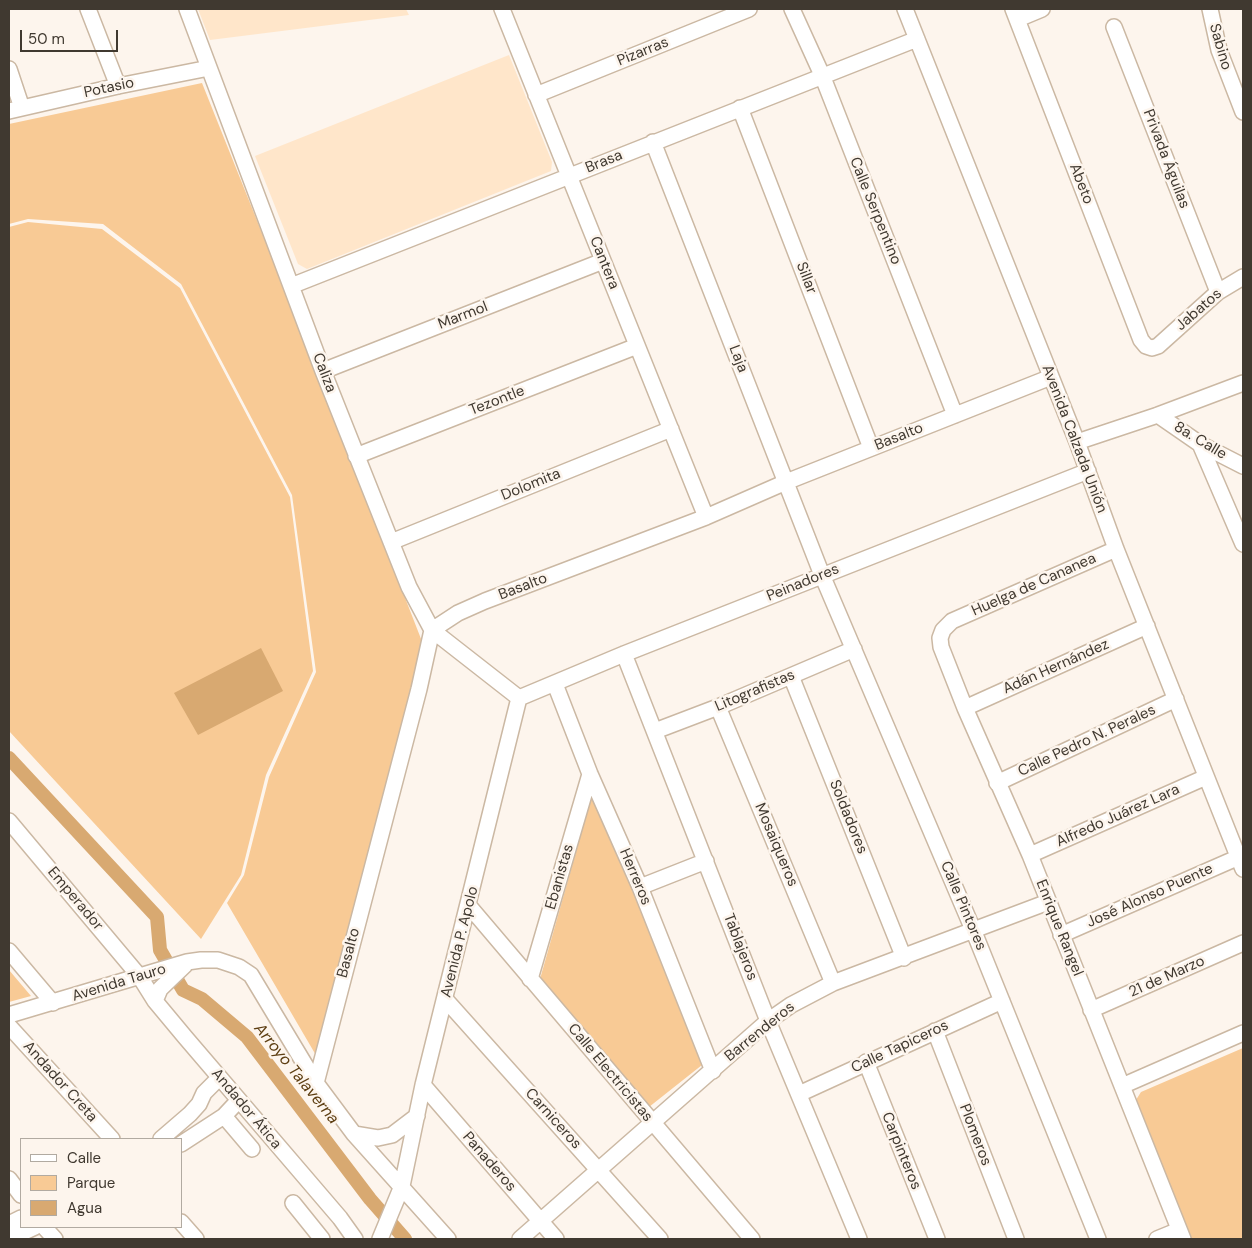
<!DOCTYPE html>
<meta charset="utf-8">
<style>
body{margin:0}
#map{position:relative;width:1252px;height:1248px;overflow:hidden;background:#fdf5ed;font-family:"DM Sans",sans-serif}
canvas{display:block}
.frame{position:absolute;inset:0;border:10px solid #403930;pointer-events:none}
.legend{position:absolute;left:20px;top:1138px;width:162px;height:90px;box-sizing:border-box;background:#fdf5ed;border:1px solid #b1aaa1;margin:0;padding:6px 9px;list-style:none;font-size:15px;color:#403930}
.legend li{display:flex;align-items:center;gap:10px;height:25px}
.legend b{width:25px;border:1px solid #b1aaa1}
.scale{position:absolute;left:20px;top:30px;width:98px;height:22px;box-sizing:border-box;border:2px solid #403930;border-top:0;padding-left:6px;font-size:15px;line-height:18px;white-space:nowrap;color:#403930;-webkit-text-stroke:4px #fdf5ed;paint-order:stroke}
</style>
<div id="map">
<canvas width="1252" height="1248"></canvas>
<div class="frame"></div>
<ul class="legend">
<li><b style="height:6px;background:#fff"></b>Calle</li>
<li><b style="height:14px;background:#f8ca95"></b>Parque</li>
<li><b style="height:14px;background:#d8a971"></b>Agua</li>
</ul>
<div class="scale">50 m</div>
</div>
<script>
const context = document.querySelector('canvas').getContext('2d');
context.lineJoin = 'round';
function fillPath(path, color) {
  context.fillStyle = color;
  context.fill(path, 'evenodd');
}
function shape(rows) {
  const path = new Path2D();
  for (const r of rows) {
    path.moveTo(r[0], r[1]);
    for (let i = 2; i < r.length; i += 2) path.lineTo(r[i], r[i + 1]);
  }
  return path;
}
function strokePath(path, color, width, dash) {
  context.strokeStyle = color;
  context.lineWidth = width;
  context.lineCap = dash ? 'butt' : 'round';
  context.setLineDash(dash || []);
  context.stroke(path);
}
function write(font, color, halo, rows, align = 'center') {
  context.font = font + ' "DM Sans",sans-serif';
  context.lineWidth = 5;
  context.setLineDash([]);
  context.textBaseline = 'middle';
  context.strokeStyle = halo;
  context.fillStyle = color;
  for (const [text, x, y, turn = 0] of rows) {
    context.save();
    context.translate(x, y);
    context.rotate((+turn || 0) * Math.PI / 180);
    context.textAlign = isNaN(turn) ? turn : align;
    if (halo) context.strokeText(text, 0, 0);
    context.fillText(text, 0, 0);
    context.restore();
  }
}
fillPath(shape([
 [198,9,406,9,409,15,210,40],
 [509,55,552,162,551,171,307,269,298,264,255,156]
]), '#ffe6ca');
fillPath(shape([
 [202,83,306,343,423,644,371,852,317,1057,227,903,244,875,269,777,316,672,292,495,181,284,103,224,28,219,9,224,9,124],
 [28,222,102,229,180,288,290,497,313,671,266,775,241,875,201,939,9,731,9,227],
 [593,792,702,1065,649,1107,540,979],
 [9,970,31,996,9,1002],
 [1243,1048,1243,1239,1191,1239,1134,1103,1141,1092]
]), '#f8ca95');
fillPath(shape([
 [261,648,283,691,198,735,174,693]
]), '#d8a971');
strokePath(shape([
 [9,758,157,917,160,950,183,990,202,999,247,1037,370,1199,405,1239]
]), '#d8a971', 14);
const minor = shape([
 [88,9,118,86],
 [187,9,323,371,409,587,432,630,519,698],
 [502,9,706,517],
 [792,9,822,75,955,415],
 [905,9,1077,442,1116,549,1243,869],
 [1013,9,1141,340,1146,346,1152,348,1158,346,1218,292,1243,277],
 [1210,9,1219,50,1243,112],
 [1018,19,1042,9],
 [1114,27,1218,292],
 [9,69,22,108],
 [536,95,749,9],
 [740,108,871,448],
 [9,111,118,86,209,68],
 [653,142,822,575,974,932,1098,1239],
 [291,286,917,39],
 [323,371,603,261],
 [1158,415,1200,444,1243,466],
 [1077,442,1158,415,1243,383],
 [1200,444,1243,544],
 [356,456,637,346],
 [391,542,671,429],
 [1116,549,952,621,943,630,940,638,941,647,965,708,1030,855,1183,1239],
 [624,654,768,1021,859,1239],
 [791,676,904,958],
 [555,684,590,774,640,887,713,1071],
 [519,698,624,654,1088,471],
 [718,707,833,983],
 [965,708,1147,626],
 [655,731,718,707,854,649],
 [997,783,1176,699],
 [9,821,140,977,155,1001,185,1037,340,1218,355,1239],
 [1030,855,1206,777],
 [640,887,706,861],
 [469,906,752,1239],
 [1061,935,1239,857],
 [9,951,53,1003],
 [530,979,590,774],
 [445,999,660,1239],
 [155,1001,160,989,185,965],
 [1091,1010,1243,943],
 [9,1015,187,962,201,960,218,960,239,967,251,975,316,1083,354,1134,448,1239],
 [9,1026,112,1139],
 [935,1031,1016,1239],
 [866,1062,937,1239],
 [316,1083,419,689,432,630,458,613,485,601,706,517,786,482,1051,377],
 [423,1085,556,1239],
 [1122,1086,1243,1033],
 [799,1094,1002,1001],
 [224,1116,252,1149],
 [354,1134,378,1138,392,1135,417,1116],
 [161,1139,190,1114,199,1104,204,1093,219,1078],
 [181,1144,224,1116,238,1101],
 [9,1179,21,1195],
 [293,1203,322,1239],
 [181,1222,196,1239],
 [9,1224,21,1218],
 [44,1227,55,1239],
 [9,1239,35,1227],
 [380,1239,402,1186,423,1085,519,698],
 [520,1239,768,1021,791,1005,833,983,1048,902],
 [1157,1239,1179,1230]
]);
strokePath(minor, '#cbb8a3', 18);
strokePath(minor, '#fff', 15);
write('15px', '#403930', '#fdf5ed', [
 ["Sabino",1220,47,74],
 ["Pizarras",643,52,-22],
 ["Potasio",109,88,-12],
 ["Privada Águilas",1166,159,69],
 ["Brasa",604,162,-22],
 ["Abeto",1081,184,69],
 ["Calle Serpentino",875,211,68],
 ["Cantera",604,263,68],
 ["Sillar",806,278,69],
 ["Jabatos",1199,310,-41],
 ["Marmol",463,316,-21],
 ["Laja",738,359,69],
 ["Caliza",324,373,69],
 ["Tezontle",497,401,-21],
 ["Basalto",899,437,-22],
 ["Avenida Calzada Unión",1074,439,69],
 ["8a. Calle",1200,441,31],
 ["Dolomita",531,485,-22],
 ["Peinadores",803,583,-22],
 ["Huelga de Cananea",1034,585,-24],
 ["Basalto",523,587,-21],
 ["Adán Hernández",1056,667,-24],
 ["Litografistas",755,691,-23],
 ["Calle Pedro N. Perales",1087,741,-25],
 ["Alfredo Juárez Lara",1118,816,-24],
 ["Soldadores",848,817,68],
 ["Mosaiqueros",776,845,67],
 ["Ebanistas",560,877,-74],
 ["Herreros",635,877,67],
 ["José Alonso Puente",1150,896,-24],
 ["Emperador",75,899,50],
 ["Calle Pintores",963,906,67],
 ["Enrique Rangel",1059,928,68],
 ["Avenida P. Apolo",460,942,-76],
 ["Tablajeros",740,947,69],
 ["Basalto",349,953,-75],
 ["21 de Marzo",1167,977,-24],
 ["Avenida Tauro",119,983,-17],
 ["Barrenderos",760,1032,-39],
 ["Calle Tapiceros",900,1047,-25],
 ["Calle Electricistas",610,1073,50],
 ["Andador Creta",60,1082,48],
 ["Andador Ática",246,1109,50],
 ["Carniceros",553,1119,48],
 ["Plomeros",975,1135,69],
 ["Carpinteros",901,1151,68],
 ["Panaderos",489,1162,49]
]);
write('italic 16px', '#5d3e12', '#fdf5ed', [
 ["Arroyo Talaverna",296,1074,51]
]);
</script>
